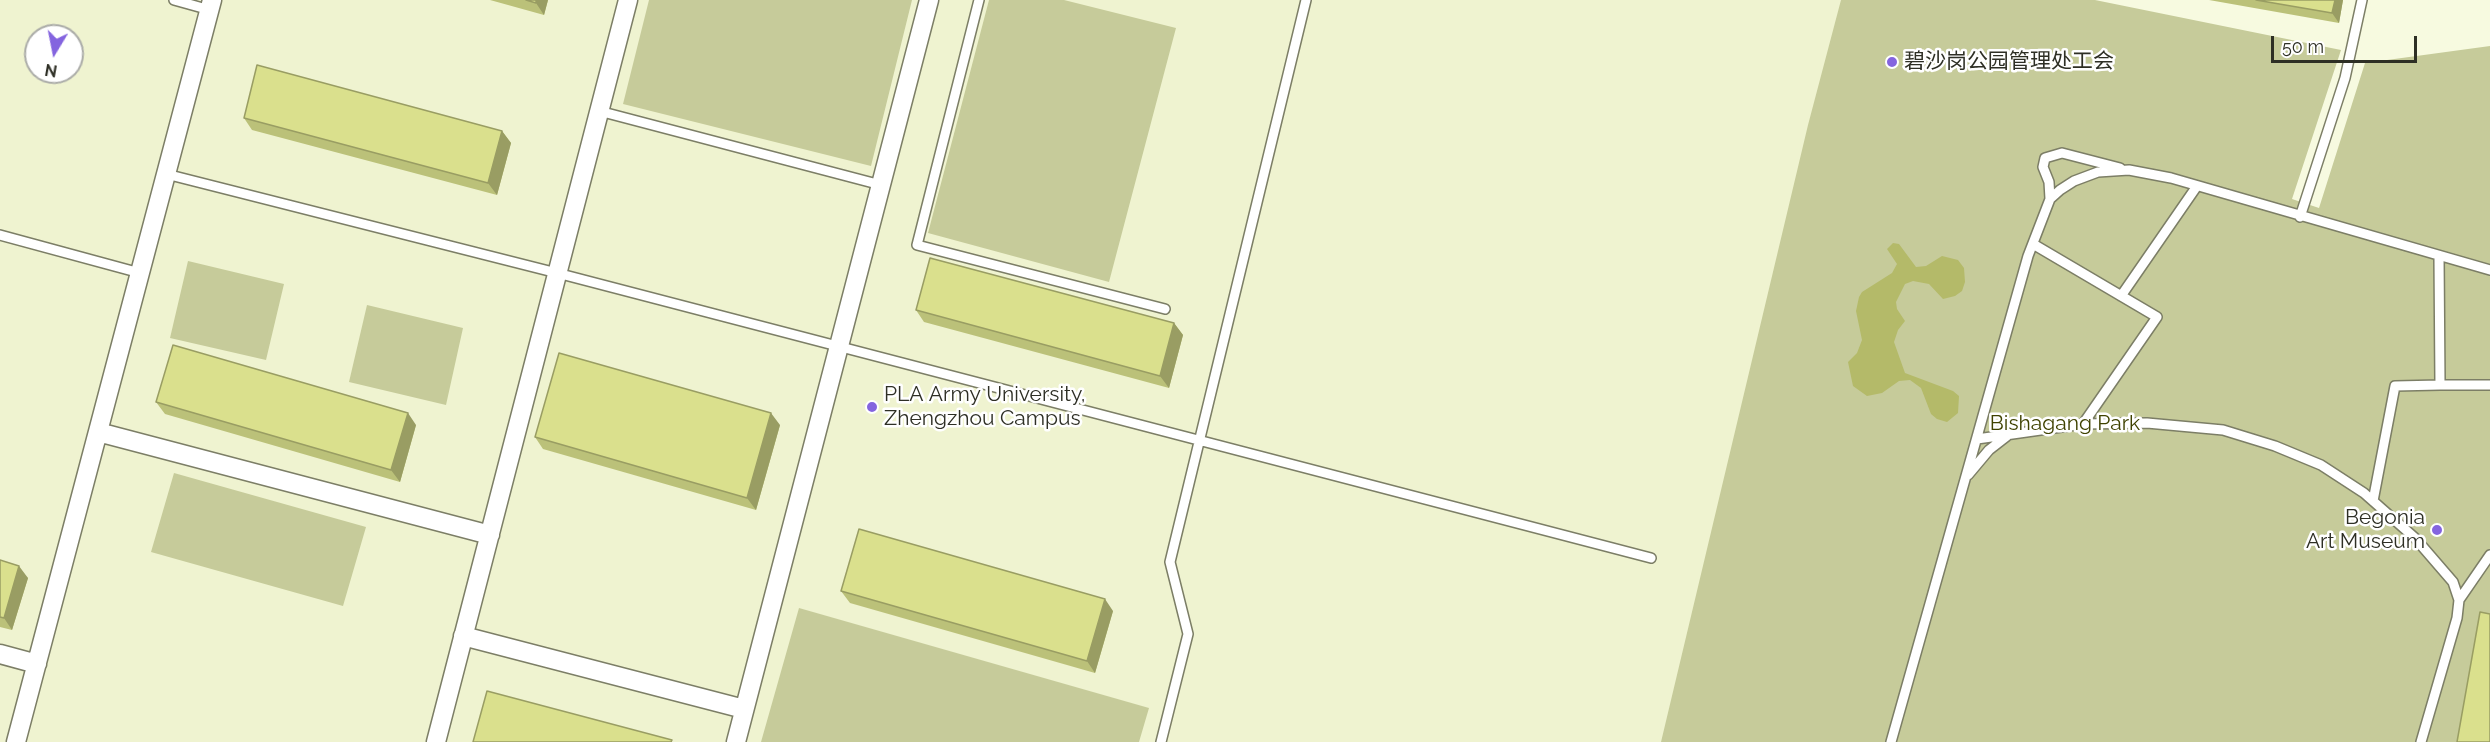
<!DOCTYPE html>
<meta charset="utf-8">
<style>
body{margin:0}
#map{position:relative;width:2490px;height:742px;overflow:hidden;background:#f7fae0;font-family:Raleway,sans-serif}
canvas{display:block}
.north{position:absolute;left:24px;top:24px;width:60px;height:60px;box-sizing:border-box;background:#fff;border:2px solid #abaca8;border-radius:50%;rotate:190deg;font-size:16px;font-weight:700;line-height:24px;text-align:center;color:#2e2f25}
.north::after{content:'';display:block;margin:auto;width:21px;height:27px;background:#8464df;clip-path:polygon(50% 0,100% 100%,50% 72%,0 100%)}
.scale{position:absolute;left:2271px;top:36px;width:146px;height:27px;box-sizing:border-box;border:3px solid #2e2f25;border-top:0;padding-left:8px;font-size:18px;line-height:21px;white-space:nowrap;color:#2e2f25;-webkit-text-stroke:4px #fff;paint-order:stroke}
</style>
<div id="map">
<canvas width="2490" height="742"></canvas>
<div class="north">N</div>
<div class="scale">50 m</div>
</div>
<script>
const context = document.querySelector('canvas').getContext('2d');
context.lineJoin = 'round';
function fillPath(path, color) {
  context.fillStyle = color;
  context.fill(path, 'evenodd');
}
function shape(rows) {
  const path = new Path2D();
  for (const r of rows) {
    path.moveTo(r[0], r[1]);
    for (let i = 2; i < r.length; i += 2) path.lineTo(r[i], r[i + 1]);
  }
  return path;
}
function strokePath(path, color, width, dash) {
  context.strokeStyle = color;
  context.lineWidth = width;
  context.lineCap = dash ? 'butt' : 'round';
  context.setLineDash(dash || []);
  context.stroke(path);
}
function write(font, color, halo, rows, align = 'center') {
  context.font = font + ' Raleway,"Noto Sans SC",sans-serif';
  context.lineWidth = 5;
  context.setLineDash([]);
  context.textBaseline = 'middle';
  context.strokeStyle = halo;
  context.fillStyle = color;
  for (const [text, x, y, turn = 0] of rows) {
    context.save();
    context.translate(x, y);
    context.rotate((+turn || 0) * Math.PI / 180);
    context.textAlign = isNaN(turn) ? turn : align;
    if (halo) context.strokeText(text, 0, 0);
    context.fillText(text, 0, 0);
    context.restore();
  }
}
fillPath(shape([
 [0,0,1843,0,1663,742,0,742],
 [36,36,72,36,72,72,36,72]
]), '#eff3d0');
fillPath(shape([
 [649,0,912,0,871,166,623,104],
 [989,0,1064,0,1176,28,1109,282,928,233],
 [1841,0,2095,0,2341,50,2292,199,2319,208,2365,63,2490,46,2490,742,1661,742,1808,125],
 [188,261,284,284,266,360,170,338],
 [367,305,463,328,446,405,349,382],
 [174,473,366,527,343,606,151,552],
 [799,608,1149,708,1139,742,761,742]
]), '#c6cb9a');
fillPath(shape([
 [1893,243,1899,244,1916,267,1926,266,1942,256,1958,260,1964,268,1965,282,1962,291,1955,296,1943,299,1929,284,1913,281,1905,284,1896,302,1897,309,1905,321,1898,330,1894,342,1905,373,1953,391,1959,396,1958,413,1947,422,1937,419,1931,414,1921,388,1910,380,1899,381,1882,393,1867,396,1853,386,1848,362,1857,353,1862,340,1856,311,1859,297,1862,292,1892,273,1897,264,1887,249]
]), '#b4ba69');
const service = shape([
 [174,0,210,10],
 [979,0,917,245,1165,309],
 [599,111,881,185],
 [166,174,557,273,1651,558],
 [2050,199,2049,182,2043,167,2045,158,2062,153,2120,168],
 [2300,217,2345,78,2362,0],
 [0,235,140,273],
 [2033,244,2157,317,2083,424],
 [2439,256,2440,385,2490,385],
 [2121,296,2197,186],
 [1977,439,2083,424,2147,423,2223,430,2275,446,2321,465,2364,493,2415,538,2453,582,2459,600,2457,618,2421,742],
 [1968,475,1989,450,2007,436],
 [2373,501,2395,386,2440,385],
 [2459,600,2490,555],
 [1161,742,1188,634,1170,562,1306,0],
 [1891,742,2028,256,2050,199,2060,190,2074,181,2098,172,2129,170,2171,178,2490,270]
]);
const minor = shape([
 [98,432,490,535],
 [463,636,744,709],
 [0,654,37,664],
 [16,742,212,0],
 [436,742,628,0],
 [736,742,929,0]
]);
strokePath(service, '#7c7e66', 12);
strokePath(minor, '#7c7e66', 21);
strokePath(service, '#fff', 9);
strokePath(minor, '#fff', 18);
fillPath(shape([
 [490,0,548,0,544,15],
 [2209,0,2343,0,2339,23],
 [244,118,502,131,511,143,497,195,252,130],
 [916,310,1174,323,1183,335,1169,388,924,322],
 [156,402,416,425,400,482,165,414],
 [780,425,756,510,543,449,535,437],
 [0,560,28,578,12,630,0,627],
 [841,591,1113,611,1095,673,850,603]
]), '#bbc179');
fillPath(shape([
 [536,0,548,0,544,15,536,3],
 [2335,0,2343,0,2339,23,2332,13],
 [502,131,511,143,497,195,488,183],
 [1174,323,1183,335,1169,388,1160,376],
 [408,413,416,425,400,482,391,470],
 [771,413,780,425,756,510,747,498],
 [19,566,28,578,12,630,4,618],
 [1105,599,1113,611,1095,673,1087,661]
]), '#999d63');
const building = shape([
 [526,0,536,0,536,3,526,0],
 [2256,0,2335,0,2332,13,2256,0],
 [257,65,502,131,488,183,244,118,257,65],
 [930,258,1174,323,1160,376,916,310,930,258],
 [173,345,408,413,391,470,156,402,173,345],
 [559,353,771,413,747,498,535,437,559,353],
 [859,529,1105,599,1087,661,841,591,859,529],
 [0,560,19,566,4,618,0,617,0,560],
 [2480,612,2490,614,2490,742,2457,742,2480,612],
 [487,691,672,740,671,742,473,742,487,691]
]);
fillPath(building, '#dae08d');
strokePath(building, '#999d63', 1.5);
for (const [x, y, r, color] of [
 [1892,62,6,"#8464df"],
 [872,407,6,"#8464df"],
 [2437,530,6,"#8464df"]
]) {
  const dot = new Path2D();
  dot.arc(x, y, r, 0, 2 * Math.PI);
  context.fillStyle = color;
  context.fill(dot);
  strokePath(dot, '#fff', 2);
}
write('21px', '#2e2f25', '#fff', [
 ["碧沙岗公园管理处工会",1904,62],
 ["PLA Army University,",884,395],
 ["Zhengzhou Campus",884,419],
 ["Begonia",2425,518,"right"],
 ["Art Museum",2425,542,"right"]
], 'left');
write('21px', '#3f4200', '#fff', [
 ["Bishagang Park",2065,424]
]);
</script>
